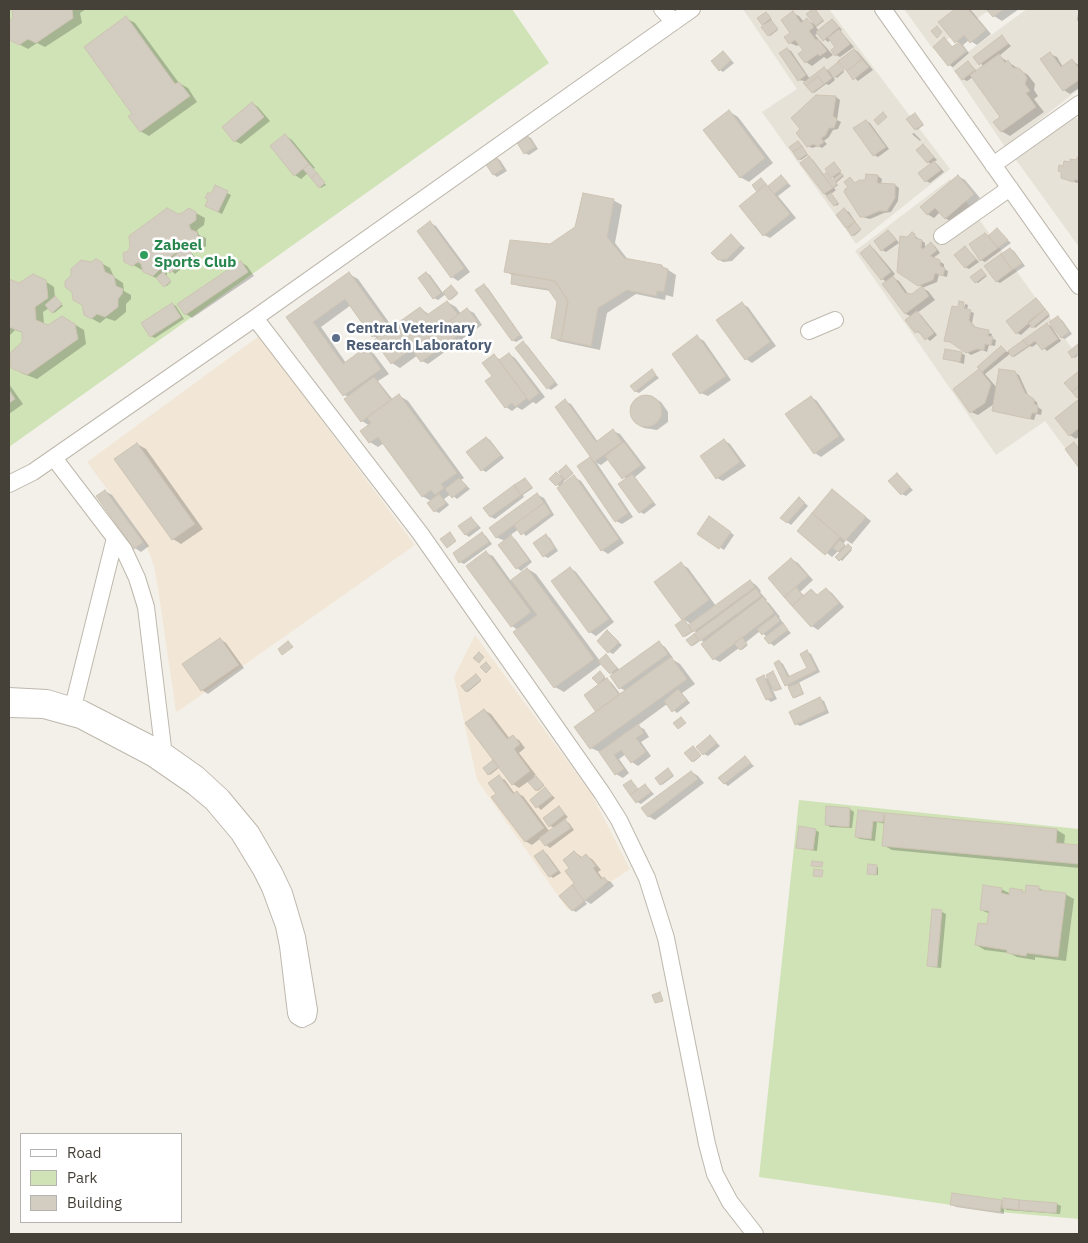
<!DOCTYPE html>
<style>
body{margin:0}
#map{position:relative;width:1088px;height:1243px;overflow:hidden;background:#f3f0e9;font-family:"IBM Plex Sans",sans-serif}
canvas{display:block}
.frame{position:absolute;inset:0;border:10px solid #464138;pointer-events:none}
.legend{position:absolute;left:20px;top:1133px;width:162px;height:90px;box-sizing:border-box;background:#fff;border:1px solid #b5b3af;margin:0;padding:6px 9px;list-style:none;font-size:15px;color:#464138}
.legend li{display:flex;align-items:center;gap:10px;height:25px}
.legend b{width:25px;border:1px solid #b5b3af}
</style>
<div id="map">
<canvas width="1088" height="1243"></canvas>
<div class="frame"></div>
<ul class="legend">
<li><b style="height:6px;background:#fff"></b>Road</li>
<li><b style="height:14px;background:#cfe3b6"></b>Park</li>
<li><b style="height:14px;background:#d3ccc0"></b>Building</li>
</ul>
</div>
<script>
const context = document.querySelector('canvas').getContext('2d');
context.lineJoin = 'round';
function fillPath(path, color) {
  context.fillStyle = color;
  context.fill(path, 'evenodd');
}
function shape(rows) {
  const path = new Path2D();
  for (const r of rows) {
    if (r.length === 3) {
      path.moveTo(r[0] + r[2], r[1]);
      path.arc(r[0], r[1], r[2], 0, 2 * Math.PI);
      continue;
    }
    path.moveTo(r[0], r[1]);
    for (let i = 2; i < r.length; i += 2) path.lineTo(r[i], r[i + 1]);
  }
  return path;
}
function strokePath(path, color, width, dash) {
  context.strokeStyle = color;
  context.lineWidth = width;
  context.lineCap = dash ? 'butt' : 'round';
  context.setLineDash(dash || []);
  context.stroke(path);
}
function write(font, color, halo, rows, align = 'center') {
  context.font = font + ' "IBM Plex Sans",sans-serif';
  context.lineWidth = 5;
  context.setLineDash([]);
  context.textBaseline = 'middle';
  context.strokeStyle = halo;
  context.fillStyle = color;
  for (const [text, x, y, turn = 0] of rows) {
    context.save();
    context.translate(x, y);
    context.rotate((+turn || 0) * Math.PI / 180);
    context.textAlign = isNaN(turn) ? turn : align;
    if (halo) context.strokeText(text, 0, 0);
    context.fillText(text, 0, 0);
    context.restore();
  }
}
fillPath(shape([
 [743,9,829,9,950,169,856,244,762,112,797,89],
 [904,9,991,9,933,49],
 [1027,9,1079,9,1079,89,1005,147,950,65],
 [1075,116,1079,122,1079,247,1014,157],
 [950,179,1079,358,1079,467,1045,421,996,455,855,251]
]), '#e6e2d8');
fillPath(shape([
 [259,336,415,545,180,710,176,712,158,589,154,566,147,547,135,527,87,462],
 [475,635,591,793,630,869,568,910,477,780,454,677]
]), '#f2e7d7');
fillPath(shape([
 [9,9,512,9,549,63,9,447],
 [799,800,1079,829,1079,1219,1000,1212,759,1177]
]), '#cfe3b6');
fillPath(shape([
 [13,9,86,9,80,13,82,23,45,47,37,43,28,49,9,39,9,23,14,19],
 [814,9,824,21,816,27,819,31,833,20,842,30,840,31,854,47,840,57,836,55,837,47,831,39,828,42,818,33,815,35,833,55,827,59,824,57,812,66,806,62,805,50,800,44,797,46,790,43,793,13,799,16,804,22,807,20,816,25],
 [957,9,970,9,991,34,977,45,969,40,963,45,969,53,953,67,949,65,944,39,954,48,959,44,940,22],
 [988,9,1019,9,1002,21,994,16],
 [768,14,772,20,770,21,778,30,770,36,766,25,763,24],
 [1078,14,1079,14,1079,22,1077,20],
 [126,18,135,23,179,83,188,88,197,102,149,136,140,131,134,114],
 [1002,37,1011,46,999,56,1028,75,1035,84,1034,90,1038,96,1034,99,1044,112,1010,136,1001,131,1002,117,973,77,967,81,963,79,968,63,977,71,984,67,975,57],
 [787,49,791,51,810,79,824,68,829,71,838,64,844,72,837,78,831,74,835,80,829,85,826,84,814,93,804,81,799,80],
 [855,50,858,52,873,70,858,81,843,67],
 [723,52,734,63,723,72,720,70],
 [1050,54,1057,57,1063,67,1072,61,1079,65,1079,88,1070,94,1064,90,1042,59],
 [817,96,836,97,840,100,837,120,841,122,838,129,833,130,829,137,824,141,827,144,822,148,818,146,812,148,808,146,801,129],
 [252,103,258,107,270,121,241,144,235,141],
 [730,112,738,117,773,163,749,182,740,177],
 [916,115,924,125,917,130,908,119],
 [866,121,870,123,889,149,878,157,874,155],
 [914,133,921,140,920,141,912,134],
 [286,136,292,140,315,168,313,169,326,185,321,188,308,173,301,179,295,175],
 [527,136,531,138,538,149,529,155,525,153],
 [798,142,808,155,801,160,799,159],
 [923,146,937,160,934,162,938,165,944,172,930,183,926,181,932,165,928,162],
 [809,157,813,160,825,176,832,181,835,179,832,177,836,165,841,172,840,173,844,176,836,183,838,185,834,188,836,190,831,194,839,204,836,206,828,196,824,194],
 [1079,157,1079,182,1077,183,1066,179,1064,167,1076,161],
 [496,158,500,160,507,171,497,177,493,174],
 [781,176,791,186,778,196,796,218,770,238,764,235,759,192,761,179,768,187],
 [878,176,882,179,881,185,895,185,899,188,898,201,891,212,884,213,870,219,866,218,861,216,849,187,851,179,856,184],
 [958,176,965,180,980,198,952,222,945,218,940,212,934,218,927,214],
 [227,193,231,195,222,214,210,208,211,195],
 [613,200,622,205,615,243,629,261,662,266,676,275,673,297,666,295,665,300,636,294,607,313,600,350,558,341,552,337,558,302,551,291,519,286,512,283,513,276,506,271,550,246],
 [845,210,849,212,861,230,854,236,847,227],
 [196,213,205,218,204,225,197,230,199,235,206,238,206,246,198,252,192,248,188,249,195,257,175,274,167,266,167,275,166,276,171,282,167,286,158,279,144,272,143,269,142,270,126,261,178,215],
 [430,223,436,226,470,272,458,281,452,277],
 [997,230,1011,243,985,262,981,260,985,234,989,237],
 [889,232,892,234,899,243,886,252,882,250],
 [912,234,925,243,925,249,931,244,935,246,940,253,933,258,944,264,944,269,948,271,947,277,939,275,937,282,922,288,928,291,935,300,917,313,921,315,937,335,930,341,921,333,916,332,912,317,906,314,884,284,887,282,882,279,870,247,874,249,895,274,892,277,899,281,909,295,913,295,923,287,919,285,907,239],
 [731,236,745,248,732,261,723,262,718,259],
 [965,247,979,262,969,269,965,267],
 [1010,249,1014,251,1025,266,1000,283,996,281],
 [241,262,247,266,254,276,192,318,186,314],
 [101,263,110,268,114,277,123,283,124,291,131,295,131,299,126,304,126,312,115,321,106,318,100,323,85,315],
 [981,270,987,276,978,283,976,282],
 [426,273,430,275,443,293,452,286,458,294,451,300,446,294,438,300,434,298],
 [349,274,358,279,393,328,420,308,430,315,447,302,456,307,461,314,468,310,474,313,482,325,428,364,422,361,418,355,400,368,392,363,379,339,373,336,351,305,321,327,346,363,366,349,374,354,389,374,378,381,393,400,400,396,408,401,464,478,461,480,470,489,457,499,451,494,444,499,449,505,439,513,435,511,431,501,422,496,384,443,378,447,370,442,370,426,362,421,349,397,344,395,288,317],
 [9,280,20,284,45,281,54,287,55,298,63,306,54,313,49,308,43,312,44,324,49,326,62,317,84,330,86,344,37,379,21,373,23,333,15,330,9,336],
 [484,285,488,288,523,338,516,342,512,340],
 [1036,299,1040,302,1050,316,1035,328,1032,325,1021,335,1017,333],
 [172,304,176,306,184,319,155,338,151,336],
 [742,304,748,307,776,346,752,363,746,359,718,320],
 [965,304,968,305,967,310,974,313,972,323,977,329,992,334,991,338,996,340,995,346,989,345,987,352,982,350,971,355,954,344,945,340,963,314],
 [1058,318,1062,320,1072,334,1065,339,1061,337],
 [1047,324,1051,326,1061,341,1047,351,1038,343,1032,347,1030,346,1014,357,1011,353,985,374,997,388,1015,373,1019,375,1029,397,1037,402,1038,407,1042,410,1041,415,1036,414,1034,420,997,412,993,410,994,404,978,415,971,412,979,370,984,373,979,367,1001,348,1007,352],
 [697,337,704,341,731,380,708,396,701,393],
 [523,343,527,345,558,385,551,390,548,388],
 [1078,345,1079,354,1075,358,1069,352],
 [961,353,965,355,964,364,945,358],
 [509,354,515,358,545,397,536,404,533,402,522,410,517,407,512,411,506,407,494,376,494,356,501,360],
 [652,371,659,378,639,393,635,391],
 [9,384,23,404,9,414],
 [643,395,654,398,661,402,668,412,668,422,657,430,644,428,637,424,631,415,632,403],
 [811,397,817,401,845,440,821,457,815,453],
 [565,401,571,404,598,442,613,431,620,434,646,468,635,477,656,505,644,514,640,512,626,479,609,459,601,465,595,462,556,407],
 [1079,401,1079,436,1076,439,1070,435,1057,418],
 [487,438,490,440,504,458,486,472,482,470,468,453],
 [724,440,730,444,746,466,723,481,717,478],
 [137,444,146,449,203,529,181,544,173,539],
 [590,459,596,462,633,517,622,524,616,521],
 [568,468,573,474,563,482,565,484,574,477,581,481,624,543,608,554,602,550,558,488,560,487,551,479,556,473,561,476,560,473],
 [897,475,913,490,906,496,902,494],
 [526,480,533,488,523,495,524,497,495,519,491,517,485,508],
 [105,491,112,495,149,546,141,552,135,548],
 [833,491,871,521,852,544,846,540,843,544,852,550,842,561,837,557,841,553,838,551,832,557,799,531],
 [538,495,544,498,554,515,526,536,519,529,509,536,515,539,532,562,521,571,517,568,500,545,505,541,496,537],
 [803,501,808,506,791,525,787,522],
 [471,518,481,528,469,537,465,534],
 [713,520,734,535,724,550,699,533],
 [483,534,486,536,492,544,464,564,460,562],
 [546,536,550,538,558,551,548,558,544,556],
 [486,553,493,556,511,581,528,569,536,574,600,661,606,656,620,670,659,643,665,647,673,658,672,659,680,664,695,684,682,693,690,703,677,713,667,704,637,726,644,729,649,737,641,742,651,756,638,766,632,762,626,754,619,759,629,773,623,778,616,774,600,752,591,748,598,712,601,684,598,683,602,674,607,680,611,682,621,695,626,691,620,688,613,675,603,663,564,692,555,687,518,630,512,626],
 [791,559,798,563,813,580,800,592,805,596,812,590,819,596,826,589,832,593,844,607,818,630,812,626,770,578],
 [681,564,688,568,716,606,750,581,756,585,761,591,760,592,767,600,766,601,769,603,780,617,779,617,783,623,782,624,791,633,774,646,770,643,766,638,767,637,760,631,745,643,748,645,742,650,739,648,720,662,714,659,705,643,701,640,693,646,691,645,688,641,698,633,694,631,685,637,684,636,688,626,691,624,683,619],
 [570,568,576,572,614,622,596,636,590,632],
 [607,632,622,645,613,654,609,652],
 [220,639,226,643,244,668,208,694,202,690],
 [807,652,811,654,820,672,798,683,800,685,804,694,795,698,790,687,786,685,779,661,783,664,790,677,808,669],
 [773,673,782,689,776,691,772,689,777,699,771,702,767,699,764,677,770,680],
 [478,677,481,681,468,692,466,691],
 [820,699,824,701,829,713,800,726,796,724],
 [484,710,491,714,510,739,513,737,519,740,525,748,519,753,536,775,534,776,544,786,538,791,529,781,519,788,513,784,500,767,490,775,484,768,495,760],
 [710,736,720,746,708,756,704,754],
 [694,748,701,756,694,762,686,753],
 [745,758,754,766,728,786,724,783],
 [669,770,674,776,662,785,661,784],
 [692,772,698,776,704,783,655,820,648,816],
 [499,777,505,780,515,794,517,793,523,796,550,832,555,828,550,826,559,808,568,817,564,820,569,823,574,830,550,848,546,845,541,838,532,845,525,841,498,794],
 [632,782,638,790,645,785,654,794,641,804,637,802,625,785],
 [545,789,555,798,541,810,531,800],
 [850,809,854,812,852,828,830,827,826,824],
 [859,811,886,816,1057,830,1065,835,1064,845,1079,846,1079,868,892,850,883,845,885,824,877,822,875,841,860,839,856,837],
 [815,830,819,832,817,851,802,849,798,847],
 [543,851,547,854,561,873,553,878,550,876],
 [575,852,583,858,586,856,592,859,601,870,598,872,603,879,611,882,614,886,591,904,584,900,587,904,576,912,572,910,576,884,571,868],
 [870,866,878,867,878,875,870,874],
 [1039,888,1046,892,1065,894,1074,899,1066,961,1035,957,1035,960,1017,957,1009,953,985,950,976,945,988,926,990,914,981,910,1001,889,1011,894,1022,891,1027,894],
 [933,911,942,912,946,914,941,968,932,967,928,965],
 [1001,1201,1004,1203,1057,1204,1061,1206,1060,1214,1007,1210,1004,1208,1004,1214,956,1207,952,1204]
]), '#0003');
const building = shape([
 [12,9,72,9,73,18,36,43,28,39,19,45,9,40,9,21,13,18,12,9],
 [813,9,815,9,823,20,816,26,806,14,813,9],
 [955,9,968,9,986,30,970,43,964,35,955,43,938,22,955,9],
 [986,9,1004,9,993,17,986,9],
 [793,11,801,23,807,18,814,27,809,31,816,40,818,39,827,51,820,56,818,54,805,63,798,54,803,50,795,40,789,44,784,37,790,33,781,20,793,11],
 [766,12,771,18,762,25,757,18,766,12],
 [126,16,175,84,179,82,190,96,140,132,128,116,132,114,84,47,126,16],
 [832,19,839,27,823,41,816,32,832,19],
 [771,20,778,29,768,36,761,27,771,20],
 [937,26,942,32,937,38,931,31,937,26],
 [839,29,850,44,835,56,831,50,835,47,828,38,839,29],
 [1002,35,1008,44,979,65,973,57,1002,35],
 [944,37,952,47,959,42,966,51,948,66,933,47,944,37],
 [787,48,806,75,798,81,779,53,787,48],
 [854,49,862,59,847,71,838,61,854,49],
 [723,51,731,60,719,71,711,61,723,51],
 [1050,52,1061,67,1072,59,1079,69,1079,80,1063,91,1040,59,1050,52],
 [999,54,1005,63,1008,60,1013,68,1019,68,1024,73,1027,78,1025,84,1030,91,1026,93,1036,107,1001,132,993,122,1000,117,970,75,999,54],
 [862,59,869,67,853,80,847,71,862,59],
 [968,61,975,70,962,80,955,71,968,61],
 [838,62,844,70,834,78,828,70,838,62],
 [824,67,832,78,824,84,818,76,806,86,803,83,824,67],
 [818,76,824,84,812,93,806,86,818,76],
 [816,95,836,96,833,116,837,119,834,128,829,128,825,136,821,138,824,142,817,147,814,144,807,147,796,133,800,129,791,118,816,95],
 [252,102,264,117,234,142,222,127,252,102],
 [729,110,765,158,740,178,703,130,729,110],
 [883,112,887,117,878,125,874,120,883,112],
 [915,113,923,124,915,130,906,119,915,113],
 [866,120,886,147,873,156,853,128,866,120],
 [285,134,309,164,294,176,270,146,285,134],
 [527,135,535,147,524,154,516,141,527,135],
 [798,141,802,146,793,152,789,147,798,141],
 [923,144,934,157,927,163,916,150,923,144],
 [802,146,807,154,798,160,793,152,802,146],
 [1079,155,1079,182,1076,179,1073,182,1061,178,1061,172,1058,171,1059,165,1063,166,1064,161,1070,162,1070,159,1076,160,1079,155],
 [496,156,503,169,493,175,485,163,496,156],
 [809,156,833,188,824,194,800,163,809,156],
 [934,161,941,170,925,182,918,173,934,161],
 [834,162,841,171,831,178,825,169,834,162],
 [309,164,317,173,311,178,303,169,309,164],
 [317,173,325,183,319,188,311,178,317,173],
 [826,173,832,180,841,173,843,175,835,182,837,184,833,188,823,175,826,173],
 [866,174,878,175,877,183,895,184,895,198,887,211,879,211,865,217,860,217,844,192,845,189,848,187,844,182,850,177,855,183,859,180,865,180,866,174],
 [781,175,788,183,774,194,768,186,781,175],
 [958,175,974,194,945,219,935,208,927,215,920,207,958,175],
 [761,178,766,184,757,192,752,185,761,178],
 [766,184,790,214,763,236,739,206,766,184],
 [215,185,228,191,218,212,205,206,208,199,205,198,208,192,211,194,215,185],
 [583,193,614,199,607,237,624,258,662,265,662,267,668,269,664,292,657,291,656,296,627,290,598,308,591,346,561,340,568,301,555,281,504,272,510,240,550,244,575,227,583,193],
 [831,193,838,203,834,206,826,196,831,193],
 [167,208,178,214,182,213,189,208,196,212,196,220,189,225,191,230,197,232,198,241,188,248,185,243,179,245,178,251,165,261,161,258,159,264,159,270,153,276,143,272,141,264,138,262,132,266,124,262,123,253,128,251,130,247,129,236,167,208],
 [844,208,855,222,846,228,836,215,844,208],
 [430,221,464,268,451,278,417,231,430,221],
 [855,222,861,229,852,236,847,229,855,222],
 [997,228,1008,240,998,248,988,236,997,228],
 [888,230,896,240,881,251,874,241,888,230],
 [912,232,915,234,915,238,922,240,921,248,923,249,931,242,937,250,930,256,940,260,940,266,945,268,943,276,935,273,933,280,918,286,897,272,900,236,907,237,912,232],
 [985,233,998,248,980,261,969,244,985,233],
 [731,234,741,245,727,259,718,260,711,253,731,234],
 [870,245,891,272,881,280,860,253,870,245],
 [965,246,976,259,965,268,954,255,965,246],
 [185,247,192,254,170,273,164,265,185,247],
 [1010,248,1022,263,1012,270,1001,254,1010,248],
 [1001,254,1012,270,996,282,984,266,1001,254],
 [96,259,102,262,105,272,114,276,116,286,123,289,122,294,118,299,118,307,105,317,97,314,91,319,84,315,82,305,73,300,72,292,65,287,65,281,71,276,71,269,81,260,91,262,96,259],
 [241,261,248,272,185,315,177,304,241,261],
 [981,269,986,275,975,283,970,277,981,269],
 [163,272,171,281,164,287,156,278,163,272],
 [349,272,388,326,372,337,345,299,313,322,343,364,366,347,381,369,343,396,286,317,349,272],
 [426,272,441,293,433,299,418,278,426,272],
 [33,274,46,280,48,298,35,307,36,320,48,325,62,316,75,324,78,339,27,375,11,368,10,353,22,342,22,332,9,327,9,279,19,283,33,274],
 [512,274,555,281,568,301,561,340,551,338,557,302,548,289,511,284,512,274],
 [893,276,905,293,912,294,922,286,929,296,905,314,882,284,893,276],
 [484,284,520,335,512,341,475,290,484,284],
 [451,285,458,293,449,300,443,292,451,285],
 [55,296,62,304,52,313,45,305,55,296],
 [1036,298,1045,309,1016,334,1006,321,1036,298],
 [447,301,458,315,391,364,374,340,420,307,427,315,447,301],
 [959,301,964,302,963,308,971,310,969,320,974,327,989,330,988,336,993,337,991,345,985,344,984,350,977,349,966,353,950,342,944,341,952,306,958,307,959,301],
 [742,302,770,342,745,360,716,320,742,302],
 [172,303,181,317,150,337,141,323,172,303],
 [467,308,477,321,421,362,411,349,467,308],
 [1045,309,1049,314,1032,328,1028,322,1045,309],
 [917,311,934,333,925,340,918,331,915,333,905,320,917,311],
 [1058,316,1069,332,1061,338,1049,322,1058,316],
 [1047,323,1058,339,1042,350,1035,341,1028,346,1023,340,1047,323],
 [697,335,726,376,700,394,672,354,697,335],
 [1023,340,1028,346,1012,357,1008,351,1023,340],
 [523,341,555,382,547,389,515,348,523,341],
 [1078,344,1079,353,1072,358,1068,352,1078,344],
 [1001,346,1006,351,982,372,977,367,1001,346],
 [945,349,962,352,960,362,943,359,945,349],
 [509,353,539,393,529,401,499,360,509,353],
 [494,354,527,398,515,407,512,403,505,408,485,381,492,376,482,363,494,354],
 [652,369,656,375,635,392,630,386,652,369],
 [979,369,991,384,985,403,970,413,953,389,979,369],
 [999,369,1015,371,1025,393,1034,399,1034,404,1038,406,1037,413,1032,413,1030,419,992,411,999,369],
 [1079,371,1079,386,1072,392,1064,383,1079,371],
 [374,377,391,400,361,422,344,399,374,377],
 [1079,386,1079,396,1077,398,1072,392,1079,386],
 [9,390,15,399,9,403,9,390],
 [399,394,457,473,441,484,444,488,435,495,431,490,422,497,378,437,369,443,360,431,371,423,367,417,399,394],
 [646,411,16],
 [811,396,839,436,814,454,785,414,811,396],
 [565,399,596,442,613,429,622,442,594,462,555,407,565,399],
 [1079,399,1079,428,1069,436,1055,418,1079,399],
 [486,437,501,455,481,471,466,452,486,437],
 [724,439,740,462,716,479,700,456,724,439],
 [624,442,641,465,622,479,605,456,624,442],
 [1074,442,1079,449,1079,468,1065,449,1074,442],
 [137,443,195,524,172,540,114,459,137,443],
 [590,457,628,513,615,522,577,466,590,457],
 [566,465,573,473,565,480,558,472,566,465],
 [556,472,563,479,556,486,549,479,556,472],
 [897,473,910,487,901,495,888,481,897,473],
 [632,474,653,502,639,513,618,484,632,474],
 [574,475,619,539,601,551,557,488,574,475],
 [459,478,467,486,452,498,445,489,459,478],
 [525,478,532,487,521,495,514,485,525,478],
 [514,485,521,495,490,517,483,508,514,485],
 [832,489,866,517,845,541,812,513,832,489],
 [105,490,143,542,134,549,96,496,105,490],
 [537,493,544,503,496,538,489,528,537,493],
 [439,494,446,503,434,512,427,503,439,494],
 [799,497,805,503,787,523,780,518,799,497],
 [544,503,551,513,521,535,514,525,544,503],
 [812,513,840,537,825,555,797,531,812,513],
 [709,516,731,532,719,549,697,534,709,516],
 [471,517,478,526,465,535,458,526,471,517],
 [450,532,456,541,447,548,440,539,450,532],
 [482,532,489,542,459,563,453,553,482,532],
 [546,534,555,548,543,557,533,543,546,534],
 [511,535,529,560,516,569,498,545,511,535],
 [840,540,845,545,838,552,833,548,840,540],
 [848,544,852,548,839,561,835,557,848,544],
 [486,551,531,612,511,627,466,566,486,551],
 [791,558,808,576,784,597,768,578,791,558],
 [681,562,709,600,682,620,654,582,681,562],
 [570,567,609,619,589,633,551,581,570,567],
 [527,568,594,659,554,688,513,632,537,615,511,580,527,568],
 [750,580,755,587,693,632,688,625,750,580],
 [796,587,803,596,792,606,784,597,796,587],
 [756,588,761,596,700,641,694,634,756,588],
 [826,588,839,603,811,627,792,606,811,589,817,595,826,588],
 [763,597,774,613,713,660,701,644,763,597],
 [776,615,780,621,762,635,757,629,776,615],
 [684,619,692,631,683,637,675,625,684,619],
 [783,623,788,630,769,644,764,638,783,623],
 [607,630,619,642,608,653,597,641,607,630],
 [694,634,699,640,691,646,686,640,694,634],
 [742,637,747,644,740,650,734,643,742,637],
 [220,638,239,665,201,691,182,664,220,638],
 [288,641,293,647,282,655,278,649,288,641],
 [659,641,668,654,619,689,610,676,659,641],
 [807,650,817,670,785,686,774,663,779,660,788,677,807,668,800,654,807,650],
 [479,652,484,657,479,663,473,658,479,652],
 [606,654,617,668,610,674,598,661,606,654],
 [671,657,687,679,590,749,574,727,671,657],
 [486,662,491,668,486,673,480,667,486,662],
 [600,671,605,677,598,684,592,678,600,671],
 [773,671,781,688,774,691,766,675,773,671],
 [476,674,481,680,466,692,461,686,476,674],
 [764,675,773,697,766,700,756,679,764,675],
 [607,678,619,695,596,712,584,695,607,678],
 [799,683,803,694,793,698,788,687,799,683],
 [678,689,687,700,672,712,664,701,678,689],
 [820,697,826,710,795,725,789,712,820,697],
 [484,709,507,739,513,735,520,744,514,749,530,771,512,785,465,723,484,709],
 [681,717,686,723,678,729,673,723,681,717],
 [638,724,644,733,636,738,646,752,631,763,621,750,614,755,624,769,615,775,599,752,638,724],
 [710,735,717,743,703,755,696,747,710,735],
 [693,746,701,755,692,762,684,753,693,746],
 [745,756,751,763,724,784,718,778,745,756],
 [493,760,498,767,488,775,483,768,493,760],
 [668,768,673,775,660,785,655,778,668,768],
 [691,771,698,779,648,817,641,808,691,771],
 [499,775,513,794,517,791,544,828,525,842,491,797,496,794,488,783,499,775],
 [536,776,544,785,536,791,528,782,536,776],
 [631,780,638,789,630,795,623,785,631,780],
 [645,784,651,792,636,803,630,795,645,784],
 [545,787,552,796,536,808,530,800,545,787],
 [559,806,565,814,549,827,543,818,559,806],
 [826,806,850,808,849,827,825,825,826,806],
 [858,810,884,813,883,822,873,821,871,839,855,837,858,810],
 [885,813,1057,829,1056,843,1079,845,1079,864,882,846,885,813],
 [565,819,571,828,545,846,539,838,565,819],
 [799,826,816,829,813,850,796,848,799,826],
 [543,850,558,871,549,877,534,856,543,850],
 [574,851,581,858,586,854,596,866,593,868,601,879,604,877,608,882,584,901,572,885,574,883,565,871,569,868,563,860,574,851],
 [812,861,823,862,822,867,811,866,812,861],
 [868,864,877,865,876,875,867,874,868,864],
 [814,869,823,870,822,877,813,876,814,869],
 [572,885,584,901,572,911,559,896,572,885],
 [983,885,1002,888,1001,893,1009,895,1010,888,1023,890,1022,892,1025,893,1026,885,1039,886,1039,890,1066,893,1058,957,1027,953,1026,956,1007,953,1007,950,975,945,978,923,987,924,989,911,980,910,983,885],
 [932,909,942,910,937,967,927,966,932,909],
 [660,992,663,1001,655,1003,652,995,660,992],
 [952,1193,1002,1200,1000,1212,950,1205,952,1193],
 [1003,1198,1019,1200,1019,1210,1002,1208,1003,1198],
 [1019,1200,1057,1203,1056,1213,1019,1210,1019,1200]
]);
fillPath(building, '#d3ccc0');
strokePath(building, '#cec4b4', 1);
const minor = shape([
 [662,9,674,22],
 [883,9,1079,286],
 [993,165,1079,104],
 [942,236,1010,188],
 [255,318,420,533,602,793,619,820,647,878,666,938,707,1144,715,1174,730,1202,755,1234],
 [809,331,835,320],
 [54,458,115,538,124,550,137,578,146,607,164,756],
 [9,484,33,472,255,318,692,9],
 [9,696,47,698,83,709,163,750,197,774,222,797,251,832,274,872,284,893,297,937,309,1010,308,1016,302,1019,297,1016,296,1013,288,946,284,926,270,888,261,870,239,834,212,802,194,787,152,758,80,720,44,710,9,709],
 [71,715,115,538]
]);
strokePath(minor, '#beb8ad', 18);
strokePath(minor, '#fff', 16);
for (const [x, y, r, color] of [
 [144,255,5,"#2e9e5b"],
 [336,338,5,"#5c6f8a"]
]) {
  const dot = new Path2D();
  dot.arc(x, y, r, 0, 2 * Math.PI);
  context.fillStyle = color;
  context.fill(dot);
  strokePath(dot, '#fff', 2);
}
write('bold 15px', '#27864d', '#fff', [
 ["Zabeel",154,246],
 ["Sports Club",154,263]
], 'left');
write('bold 15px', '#4e5e75', '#fff', [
 ["Central Veterinary",346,329],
 ["Research Laboratory",346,346]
], 'left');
</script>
